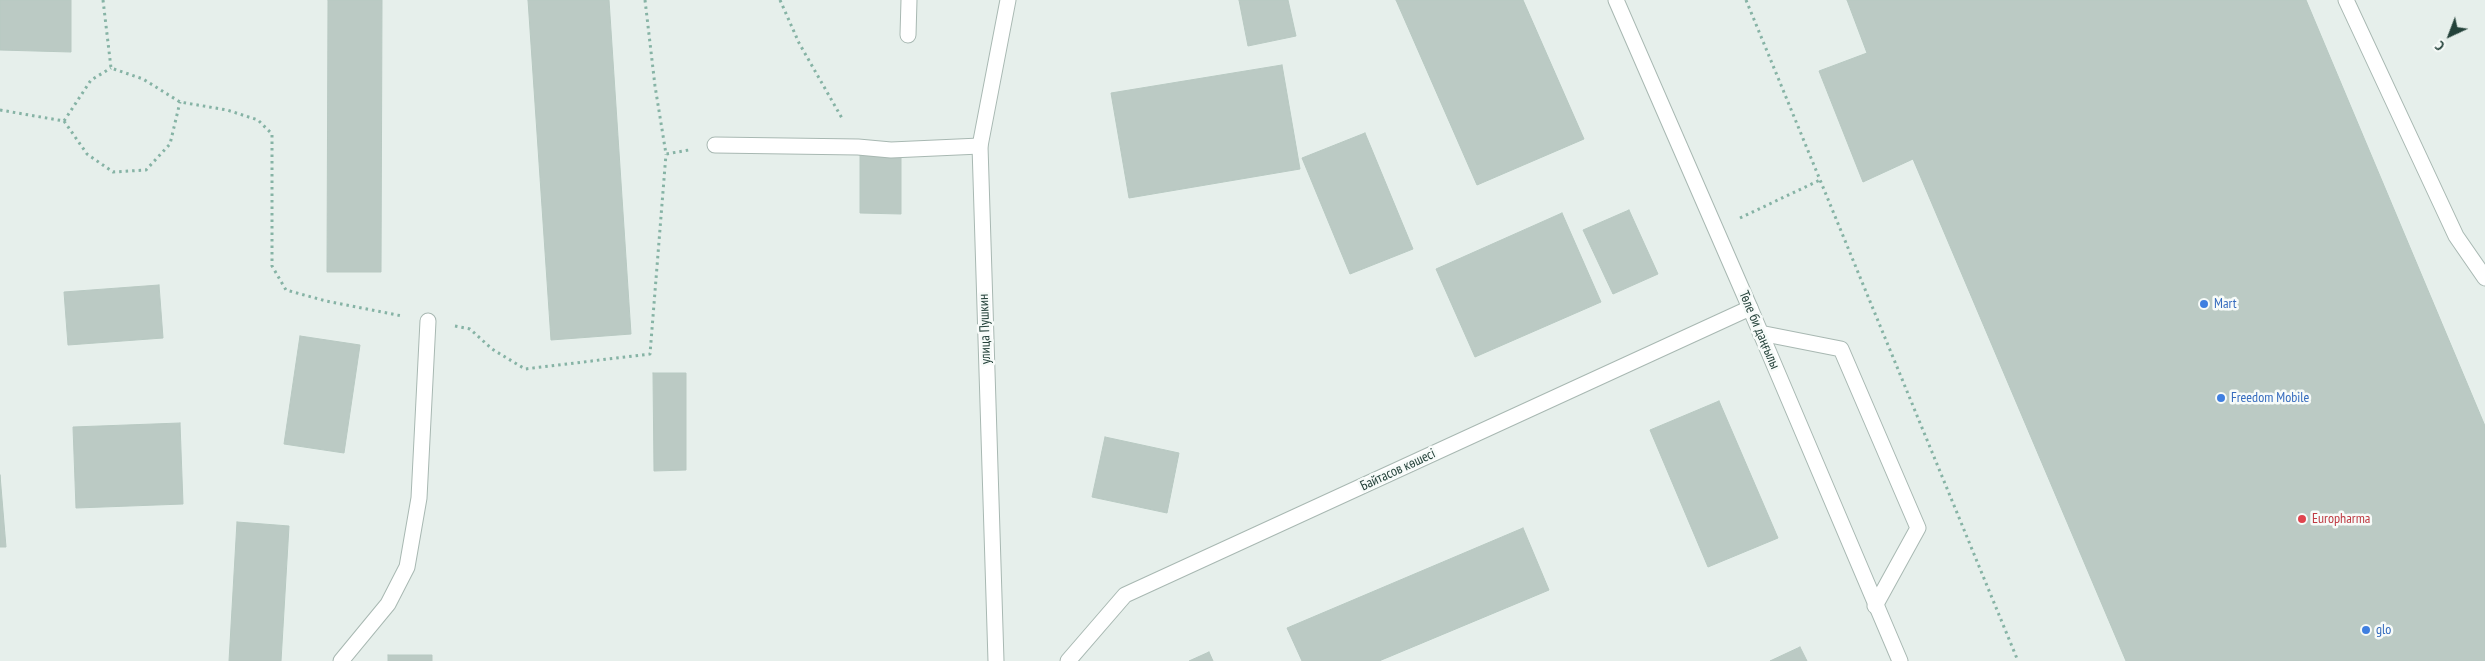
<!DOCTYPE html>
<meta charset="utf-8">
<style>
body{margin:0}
#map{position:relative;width:2485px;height:661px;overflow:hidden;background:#e6efeb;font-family:"PT Sans Narrow",sans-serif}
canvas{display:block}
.north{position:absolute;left:2425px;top:10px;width:50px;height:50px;-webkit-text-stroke:4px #f7fbf9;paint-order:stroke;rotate:223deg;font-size:14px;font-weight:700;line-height:20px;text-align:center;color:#24423a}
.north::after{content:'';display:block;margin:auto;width:18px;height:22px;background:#24423a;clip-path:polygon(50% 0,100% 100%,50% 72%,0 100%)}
</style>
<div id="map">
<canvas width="2485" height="661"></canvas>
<div class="north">С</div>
</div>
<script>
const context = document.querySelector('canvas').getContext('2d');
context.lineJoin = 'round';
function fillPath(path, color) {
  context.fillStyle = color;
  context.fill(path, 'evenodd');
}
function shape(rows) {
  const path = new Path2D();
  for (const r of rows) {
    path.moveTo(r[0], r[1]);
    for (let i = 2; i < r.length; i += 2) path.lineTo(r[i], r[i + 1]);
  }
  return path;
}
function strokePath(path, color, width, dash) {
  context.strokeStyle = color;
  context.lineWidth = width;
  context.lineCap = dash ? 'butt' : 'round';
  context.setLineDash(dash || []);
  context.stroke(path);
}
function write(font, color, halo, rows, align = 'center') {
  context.font = font + ' "PT Sans Narrow",sans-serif';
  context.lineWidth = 5;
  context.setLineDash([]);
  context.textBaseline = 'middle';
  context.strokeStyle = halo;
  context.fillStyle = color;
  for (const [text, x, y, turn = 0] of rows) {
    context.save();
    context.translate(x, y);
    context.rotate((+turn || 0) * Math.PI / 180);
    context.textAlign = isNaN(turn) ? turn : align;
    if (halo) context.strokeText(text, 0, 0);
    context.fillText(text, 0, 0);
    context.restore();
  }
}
const building = shape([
 [0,0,71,0,71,52,0,50,0,0],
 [328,0,382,0,381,272,327,272,328,0],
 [528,0,609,0,631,334,551,340,528,0],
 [1239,0,1288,0,1296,36,1248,46,1239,0],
 [1396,0,1523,0,1584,139,1477,185,1396,0],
 [1847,0,2306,0,2485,426,2485,661,2126,661,1913,159,1863,182,1819,71,1867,53,1847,0],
 [1282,65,1300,169,1129,198,1111,93,1282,65],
 [1365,133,1413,249,1350,274,1302,158,1365,133],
 [860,154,901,154,901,214,860,213,860,154],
 [1629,210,1658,274,1613,294,1583,230,1629,210],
 [1562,213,1601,302,1475,357,1436,269,1562,213],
 [159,285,163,338,68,345,64,292,159,285],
 [300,336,360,345,344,453,284,444,300,336],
 [653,373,686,373,686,470,654,471,653,373],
 [1719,401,1778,538,1708,567,1650,430,1719,401],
 [180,423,183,504,76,508,73,427,180,423],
 [1105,437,1179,453,1167,513,1092,497,1105,437],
 [0,475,6,547,0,547,0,475],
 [237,522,289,526,281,661,229,661,237,522],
 [1523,528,1549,590,1379,661,1302,661,1287,628,1523,528],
 [1800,647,1807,661,1770,661,1800,647],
 [1209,652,1213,661,1189,661,1209,652],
 [388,655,432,655,432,661,388,661,388,655]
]);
fillPath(building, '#bbcac4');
strokePath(building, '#b8c9c2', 1);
const service = shape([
 [2346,0,2456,236,2485,278],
 [908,35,909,0],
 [715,145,858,147,891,150,980,146],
 [1760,333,1841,349,1918,528,1875,606],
 [341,661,388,604,407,567,419,498,428,321]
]);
const minor = shape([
 [1616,0,1750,308],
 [996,661,980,146,1008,0]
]);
const tertiary = shape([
 [1068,661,1125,595,1750,308,1900,661]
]);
strokePath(service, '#a8b8b2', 17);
strokePath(minor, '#a8b8b2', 17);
strokePath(tertiary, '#a8b8b2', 17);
strokePath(shape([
 [103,0,111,68,143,79,180,102,227,110,258,120,272,134,272,266,286,290,326,301,402,316],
 [645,0,655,86,666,154,689,150],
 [780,0,799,43,843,120],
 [1746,0,2018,661],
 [0,110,64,121,91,80,111,68],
 [64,121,87,154,113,172,146,170,170,144,180,102],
 [1740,218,1820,180],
 [455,326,470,329,492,349,525,369,650,354,666,154]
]), '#86b3a5', 3, [2.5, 4]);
strokePath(service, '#fff', 15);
strokePath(minor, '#fff', 15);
strokePath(tertiary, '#fff', 15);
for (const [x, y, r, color] of [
 [2204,304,5,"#3f7fe0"],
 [2221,398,5,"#3f7fe0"],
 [2302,519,5,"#e0444e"],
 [2366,630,5,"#3f7fe0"]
]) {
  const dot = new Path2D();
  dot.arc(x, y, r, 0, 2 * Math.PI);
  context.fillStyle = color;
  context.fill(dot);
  strokePath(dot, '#f7fbf9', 2);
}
write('14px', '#366cbe', '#f7fbf9', [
 ["Mart",2214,304],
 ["Freedom Mobile",2231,398],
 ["glo",2376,630]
], 'left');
write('14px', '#24423a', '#f7fbf9', [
 ["улица Пушкин",985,329,-92],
 ["Төле би даңғылы",1759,330,67],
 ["Байтасов көшесі",1398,470,-25]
]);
write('14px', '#be3a42', '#f7fbf9', [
 ["Europharma",2312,519]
], 'left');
</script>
